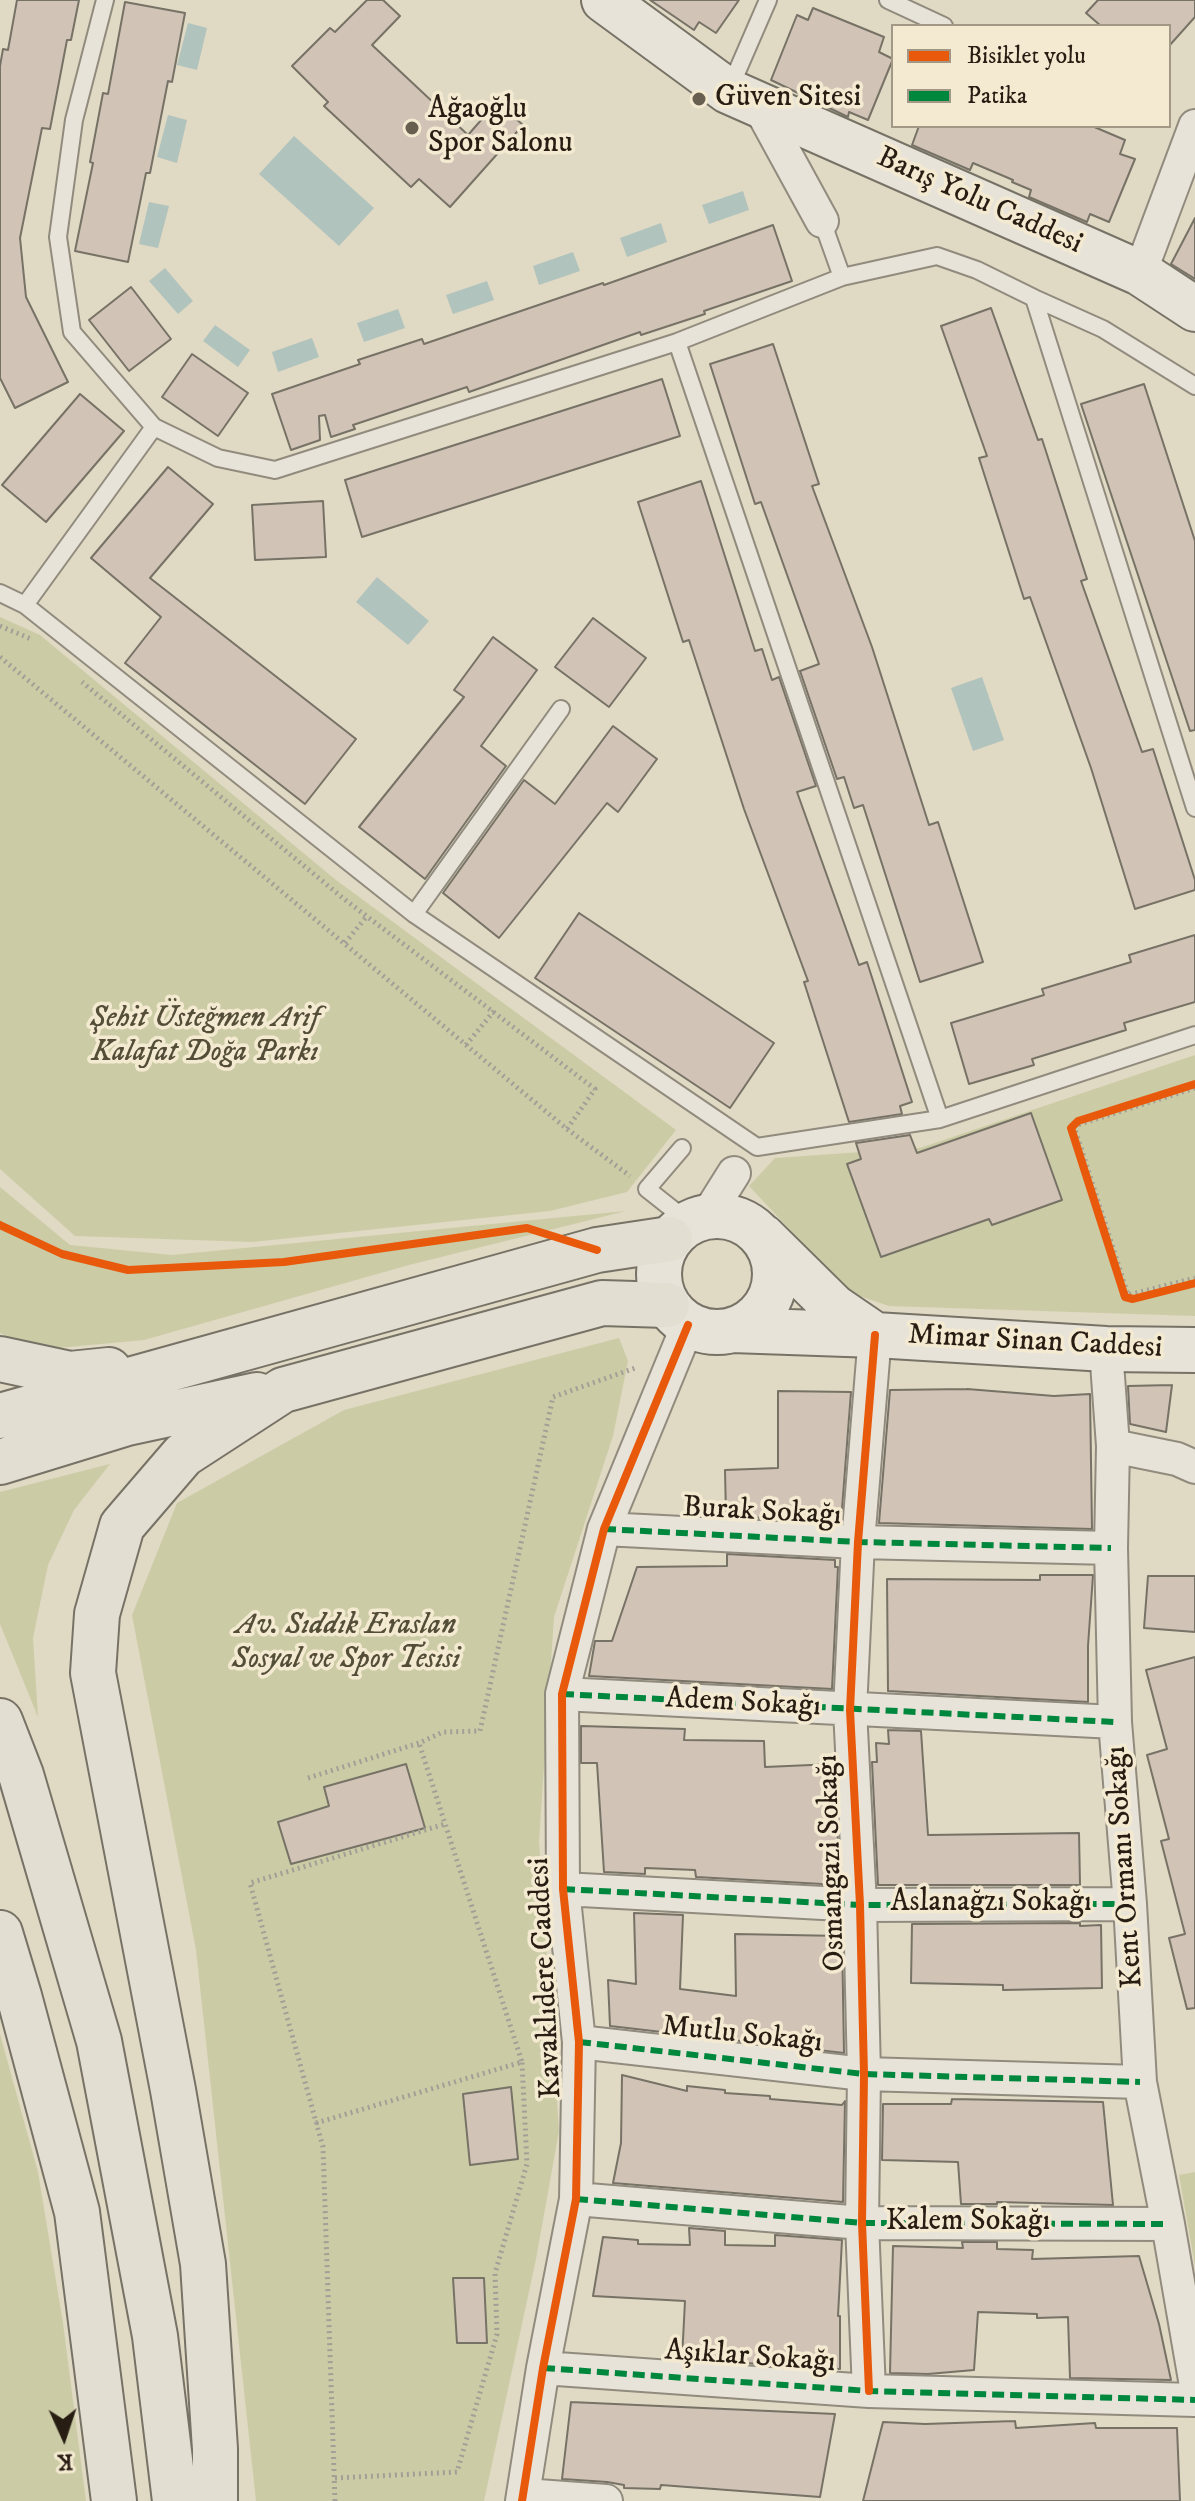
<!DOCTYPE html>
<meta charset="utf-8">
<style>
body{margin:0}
#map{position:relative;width:1195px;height:2501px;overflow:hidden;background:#e0d9c4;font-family:"IM FELL DW Pica",serif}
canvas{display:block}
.legend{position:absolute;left:891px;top:24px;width:280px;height:104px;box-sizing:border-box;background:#f3ead1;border:2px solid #a29885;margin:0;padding:10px 14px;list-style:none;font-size:24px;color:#281d13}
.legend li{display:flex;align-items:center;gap:16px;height:40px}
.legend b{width:40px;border:2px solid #a29885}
.north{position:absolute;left:24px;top:2397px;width:80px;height:80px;-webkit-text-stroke:6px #f3ead1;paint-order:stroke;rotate:177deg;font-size:22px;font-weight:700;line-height:32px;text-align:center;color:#281d13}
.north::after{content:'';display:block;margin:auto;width:28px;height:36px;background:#281d13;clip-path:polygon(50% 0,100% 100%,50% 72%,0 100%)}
</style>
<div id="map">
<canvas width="1195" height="2501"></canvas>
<ul class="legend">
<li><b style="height:10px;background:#e8590c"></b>Bisiklet yolu</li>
<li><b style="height:10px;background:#00873e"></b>Patika</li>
</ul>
<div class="north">K</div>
</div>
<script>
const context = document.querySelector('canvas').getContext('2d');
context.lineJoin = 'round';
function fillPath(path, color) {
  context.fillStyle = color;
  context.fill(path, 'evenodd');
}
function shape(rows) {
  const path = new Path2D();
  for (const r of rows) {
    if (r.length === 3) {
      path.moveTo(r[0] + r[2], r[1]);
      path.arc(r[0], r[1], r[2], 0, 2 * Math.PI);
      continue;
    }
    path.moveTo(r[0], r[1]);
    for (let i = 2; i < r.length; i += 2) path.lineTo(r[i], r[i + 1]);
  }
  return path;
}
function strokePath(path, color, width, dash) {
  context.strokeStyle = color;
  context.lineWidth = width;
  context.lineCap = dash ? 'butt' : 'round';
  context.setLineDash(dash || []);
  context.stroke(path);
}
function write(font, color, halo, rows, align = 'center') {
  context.font = font + ' "IM FELL DW Pica",serif';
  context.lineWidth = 7;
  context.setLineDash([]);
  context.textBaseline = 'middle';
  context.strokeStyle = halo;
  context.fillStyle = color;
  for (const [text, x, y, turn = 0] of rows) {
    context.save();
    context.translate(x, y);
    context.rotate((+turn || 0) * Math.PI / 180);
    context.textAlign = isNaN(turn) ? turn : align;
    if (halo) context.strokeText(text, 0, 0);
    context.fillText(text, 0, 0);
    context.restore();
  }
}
fillPath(shape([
 [0,617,40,635,336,880,676,1130,627,1192,550,1211,252,1242,75,1236,0,1169],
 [1195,1055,1195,1316,889,1306,848,1292,749,1186,775,1158,920,1148],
 [0,1187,70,1245,172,1255,626,1211,409,1265,144,1340,36,1350,0,1333],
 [619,1338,628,1361,613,1436,554,1617,539,1841,559,2131,536,2259,484,2501,256,2501,196,1950,132,1615,177,1503,344,1410],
 [110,1464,74,1510,48,1565,33,1638,38,1717,0,1624,0,1492],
 [0,2034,38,2172,63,2323,86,2501,0,2501],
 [1195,2172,1195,2266,1179,2175]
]), '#cbcca6');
fillPath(shape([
 [188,23,207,28,197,70,177,65],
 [168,115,187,120,177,163,157,157],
 [294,136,374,208,339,246,259,174],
 [743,191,749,210,709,224,702,205],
 [149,202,169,206,158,248,139,244],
 [661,223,667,242,627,257,620,238],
 [573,252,580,271,539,285,533,266],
 [165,268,193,301,178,314,149,281],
 [487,281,494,300,453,314,446,295],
 [398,309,405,328,364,342,357,323],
 [215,325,250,350,238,367,203,341],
 [312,338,319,357,278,372,272,352],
 [377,577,429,621,408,645,356,602],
 [982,677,1004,740,973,751,951,688]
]), '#b1c3bd');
const building = shape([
 [17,0,79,0,71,40,67,40,50,129,42,128,20,238,26,297,68,382,15,408,0,378,0,66,3,49,8,50,17,0],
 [367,0,383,0,400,16,372,45,468,135,497,102,523,125,450,207,419,179,411,187,324,106,328,102,292,66,330,28,335,32,367,0],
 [650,0,739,0,716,33,699,22,694,30,650,0],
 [1098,0,1195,0,1195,17,1169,46,1169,26,1101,26,1086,13,1098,0],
 [125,2,185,13,172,82,168,81,150,173,146,173,128,262,75,251,93,163,90,162,103,93,108,94,125,2],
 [813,8,884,37,879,52,893,59,868,120,849,112,848,117,771,80,797,15,808,20,813,8],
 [919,126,1092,126,1125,140,1120,154,1135,159,1109,222,1090,214,1087,222,1029,197,1031,190,1012,182,1013,180,973,163,970,170,912,145,919,126],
 [1195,218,1195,279,1171,264,1195,218],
 [773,225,792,281,704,311,705,314,641,335,640,332,469,392,467,387,353,425,355,429,331,437,325,415,319,416,320,440,291,450,272,394,360,364,358,360,422,339,424,344,603,283,604,285,773,225],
 [131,287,171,339,129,371,89,320,131,287],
 [991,308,1038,440,1042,439,1087,579,1081,581,1142,752,1153,749,1195,880,1195,890,1135,909,1091,768,1030,597,1024,599,979,458,987,456,941,326,991,308],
 [773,344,819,484,812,486,872,647,929,825,938,822,983,962,920,982,863,805,854,808,844,777,837,779,800,671,819,664,761,502,755,504,710,364,773,344],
 [192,354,248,393,218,436,162,397,192,354],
 [662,379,680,436,362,537,345,480,662,379],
 [1144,384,1195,541,1195,730,1190,731,1081,404,1144,384],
 [80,394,124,431,46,522,2,485,80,394],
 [168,467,213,504,150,578,356,739,305,804,125,663,161,617,91,558,168,467],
 [701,481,755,651,762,649,772,680,779,677,816,786,797,792,859,965,867,962,912,1102,900,1106,902,1114,849,1122,804,982,808,981,744,809,689,640,683,642,638,502,701,481],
 [323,501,326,557,255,560,252,505,323,501],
 [593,618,646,658,609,707,555,667,593,618],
 [493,637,537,670,481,746,506,766,425,879,359,827,464,697,454,690,493,637],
 [613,726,657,759,618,812,607,803,499,938,443,893,524,780,555,804,613,726],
 [579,913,774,1043,730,1108,535,978,579,913],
 [1195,935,1195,1002,1124,1023,1126,1030,1032,1059,1034,1065,969,1084,951,1023,1044,995,1042,989,1131,962,1129,955,1195,935],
 [1031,1113,1062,1200,992,1225,989,1219,881,1257,847,1164,861,1159,856,1143,910,1135,917,1153,1031,1113],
 [1172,1385,1166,1432,1130,1424,1128,1386,1172,1385],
 [967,1389,1054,1396,1090,1394,1092,1529,879,1523,890,1390,967,1389],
 [778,1391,851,1392,841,1522,726,1516,725,1470,778,1468,778,1391],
 [727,1554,835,1560,835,1567,838,1567,832,1689,589,1676,595,1641,612,1641,637,1567,727,1566,727,1554],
 [1040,1575,1093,1575,1088,1646,1088,1702,888,1691,887,1579,1040,1580,1040,1575],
 [1148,1576,1195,1576,1195,1632,1144,1628,1148,1576],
 [1195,1657,1195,2008,1187,2009,1169,1938,1185,1934,1161,1841,1169,1839,1147,1755,1167,1749,1146,1670,1195,1657],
 [581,1726,685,1729,684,1740,764,1741,765,1767,834,1764,840,1885,696,1877,695,1870,645,1868,645,1874,604,1872,597,1763,581,1763,581,1726],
 [888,1730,921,1731,928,1835,1079,1833,1080,1885,878,1885,872,1762,877,1762,876,1743,889,1744,888,1730],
 [406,1764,425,1828,291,1864,278,1822,329,1806,324,1787,406,1764],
 [634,1913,683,1915,680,1989,736,1996,735,1934,842,1936,844,2053,610,2026,608,1980,636,1984,634,1913],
 [1080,1923,1080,1926,1101,1925,1102,1988,1003,1990,1003,1985,911,1983,912,1924,1080,1923],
 [622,2075,687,2091,687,2086,725,2090,725,2093,770,2096,770,2099,842,2105,845,2101,843,2202,613,2183,621,2143,622,2075],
 [511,2087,518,2159,470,2165,463,2094,511,2087],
 [952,2099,1103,2102,1113,2205,997,2202,997,2204,961,2204,958,2162,882,2160,883,2104,951,2104,952,2099],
 [689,2228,725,2231,725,2245,775,2246,775,2235,842,2240,838,2316,840,2316,840,2369,682,2359,685,2301,593,2296,603,2237,638,2240,638,2244,690,2245,689,2228],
 [962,2242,997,2242,997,2249,1033,2250,1032,2259,1139,2256,1159,2324,1171,2380,1070,2378,1068,2317,1037,2318,1037,2314,978,2312,974,2370,928,2374,890,2373,893,2246,963,2248,962,2242],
 [453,2278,484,2278,487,2343,457,2343,453,2278],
 [571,2402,835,2414,820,2497,661,2485,660,2489,624,2488,624,2485,607,2482,562,2479,571,2402],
 [1015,2421,1016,2428,1095,2423,1096,2428,1177,2428,1180,2501,863,2501,883,2422,925,2424,1015,2421]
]);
fillPath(building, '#d1c3b6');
strokePath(building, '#777266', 2);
const service = shape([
 [105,0,74,120,58,237,72,332,154,427,218,458,275,470,677,342,842,277,937,256,977,270,1034,298,1195,808],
 [888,0,944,26],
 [729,90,768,0],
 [822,221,842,277],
 [1034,298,1103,329,1195,386],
 [677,342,940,1119],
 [0,593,25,605,414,914,757,1147,940,1119,1195,1035],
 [25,605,154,427],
 [414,914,561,709],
 [682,1148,647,1189,690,1223]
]);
const minor = shape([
 [758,104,822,221],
 [1140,273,1195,126],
 [707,1216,734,1173],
 [1106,1349,1113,1446,1111,1548,1115,1722,1130,1904,1140,2082,1168,2224,1195,2380],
 [1113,1446,1177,1459,1195,1467],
 [604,1529,858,1542,1111,1548],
 [562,1694,1115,1722],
 [563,1889,860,1905,1130,1904],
 [579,2042,864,2074,1140,2082],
 [576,2199,862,2223,1168,2224],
 [543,2368,869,2391,1195,2400],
 [869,2391,862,2223,864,2074,860,1905,850,1710,858,1542,875,1335],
 [524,2495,606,2501],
 [522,2501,543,2368,576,2199,579,2042,563,1889,562,1694,604,1529,688,1325]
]);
const secondary = shape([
 [604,0,728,91,1140,273,1195,309],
 [717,1274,58],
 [763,1237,834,1307,875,1335],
 [732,1330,875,1335,1106,1349,1195,1350]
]);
const motorway = shape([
 [0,1359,70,1374,109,1370],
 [0,1416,597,1250,670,1239],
 [0,1462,127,1423,257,1395],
 [0,1721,21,1775,99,2041,155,2336,175,2501],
 [0,1933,19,1996,77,2212,114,2501],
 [215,2501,215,2449,203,2264,173,2090,93,1673,97,1614,122,1526,183,1455,283,1390,602,1303,667,1305]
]);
strokePath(service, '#918b7e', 20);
strokePath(minor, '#918b7e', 36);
strokePath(secondary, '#777266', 48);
strokePath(motorway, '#777266', 48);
strokePath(shape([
 [0,626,31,639],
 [0,657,567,1129,595,1089,344,899,82,682],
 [345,943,367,916],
 [466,1045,494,1011],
 [1195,1088,1074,1126,1128,1295,1195,1278],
 [567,1129,630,1176],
 [308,1778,419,1743,443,1732,480,1731,553,1397,638,1367],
 [316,2123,522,2062,419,1743],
 [335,2478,457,2472,497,2334,495,2273,527,2164,522,2062],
 [335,2501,323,2147,250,1883,445,1824]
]), '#a49f96', 5, [2, 4]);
strokePath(service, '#e7e3d8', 16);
strokePath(minor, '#e7e3d8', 32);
strokePath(secondary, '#e7e3d8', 44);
strokePath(motorway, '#e3ded2', 44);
strokePath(shape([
 [604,1529,858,1542,1111,1548],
 [562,1694,1115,1722],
 [563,1889,860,1905,1130,1904],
 [579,2042,864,2074,1140,2082],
 [576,2199,862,2223,1168,2224],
 [543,2368,869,2391,1195,2400]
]), '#00873e', 6, [12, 6]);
strokePath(shape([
 [1195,1084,1078,1121,1071,1128,1125,1297,1133,1299,1195,1283],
 [0,1225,62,1254,128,1270,284,1262,527,1228,597,1250],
 [869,2391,862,2223,864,2074,860,1905,850,1710,858,1542,875,1335],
 [522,2501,543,2368,576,2199,579,2042,563,1889,562,1694,604,1529,688,1325]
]), '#e8590c', 8);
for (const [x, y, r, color] of [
 [699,99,8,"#685f51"],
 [412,128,8,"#685f51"]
]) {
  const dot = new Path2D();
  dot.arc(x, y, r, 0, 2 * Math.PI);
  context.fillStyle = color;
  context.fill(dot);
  strokePath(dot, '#f3ead1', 3);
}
write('30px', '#281d13', '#f3ead1', [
 ["Güven Sitesi",715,99],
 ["Ağaoğlu",428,111],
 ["Spor Salonu",428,145]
], 'left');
write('30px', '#281d13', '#f3ead1', [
 ["Barış Yolu Caddesi",979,202,24],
 ["Mimar Sinan Caddesi",1035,1343,3],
 ["Burak Sokağı",762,1513,3],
 ["Adem Sokağı",743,1704,3],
 ["Osmangazi Sokağı",833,1863,-92],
 ["Kent Ormanı Sokağı",1126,1867,-94],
 ["Aslanağzı Sokağı",991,1904],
 ["Kavaklıdere Caddesi",547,1978,-93],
 ["Mutlu Sokağı",742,2036,6],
 ["Kalem Sokağı",968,2223],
 ["Aşıklar Sokağı",750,2358,4]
]);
write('italic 30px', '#544e38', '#f3ead1', [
 ["Şehit Üsteğmen Arif",205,1020],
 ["Kalafat Doğa Parkı",205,1054],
 ["Av. Sıddık Eraslan",346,1627],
 ["Sosyal ve Spor Tesisi",346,1661]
]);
</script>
